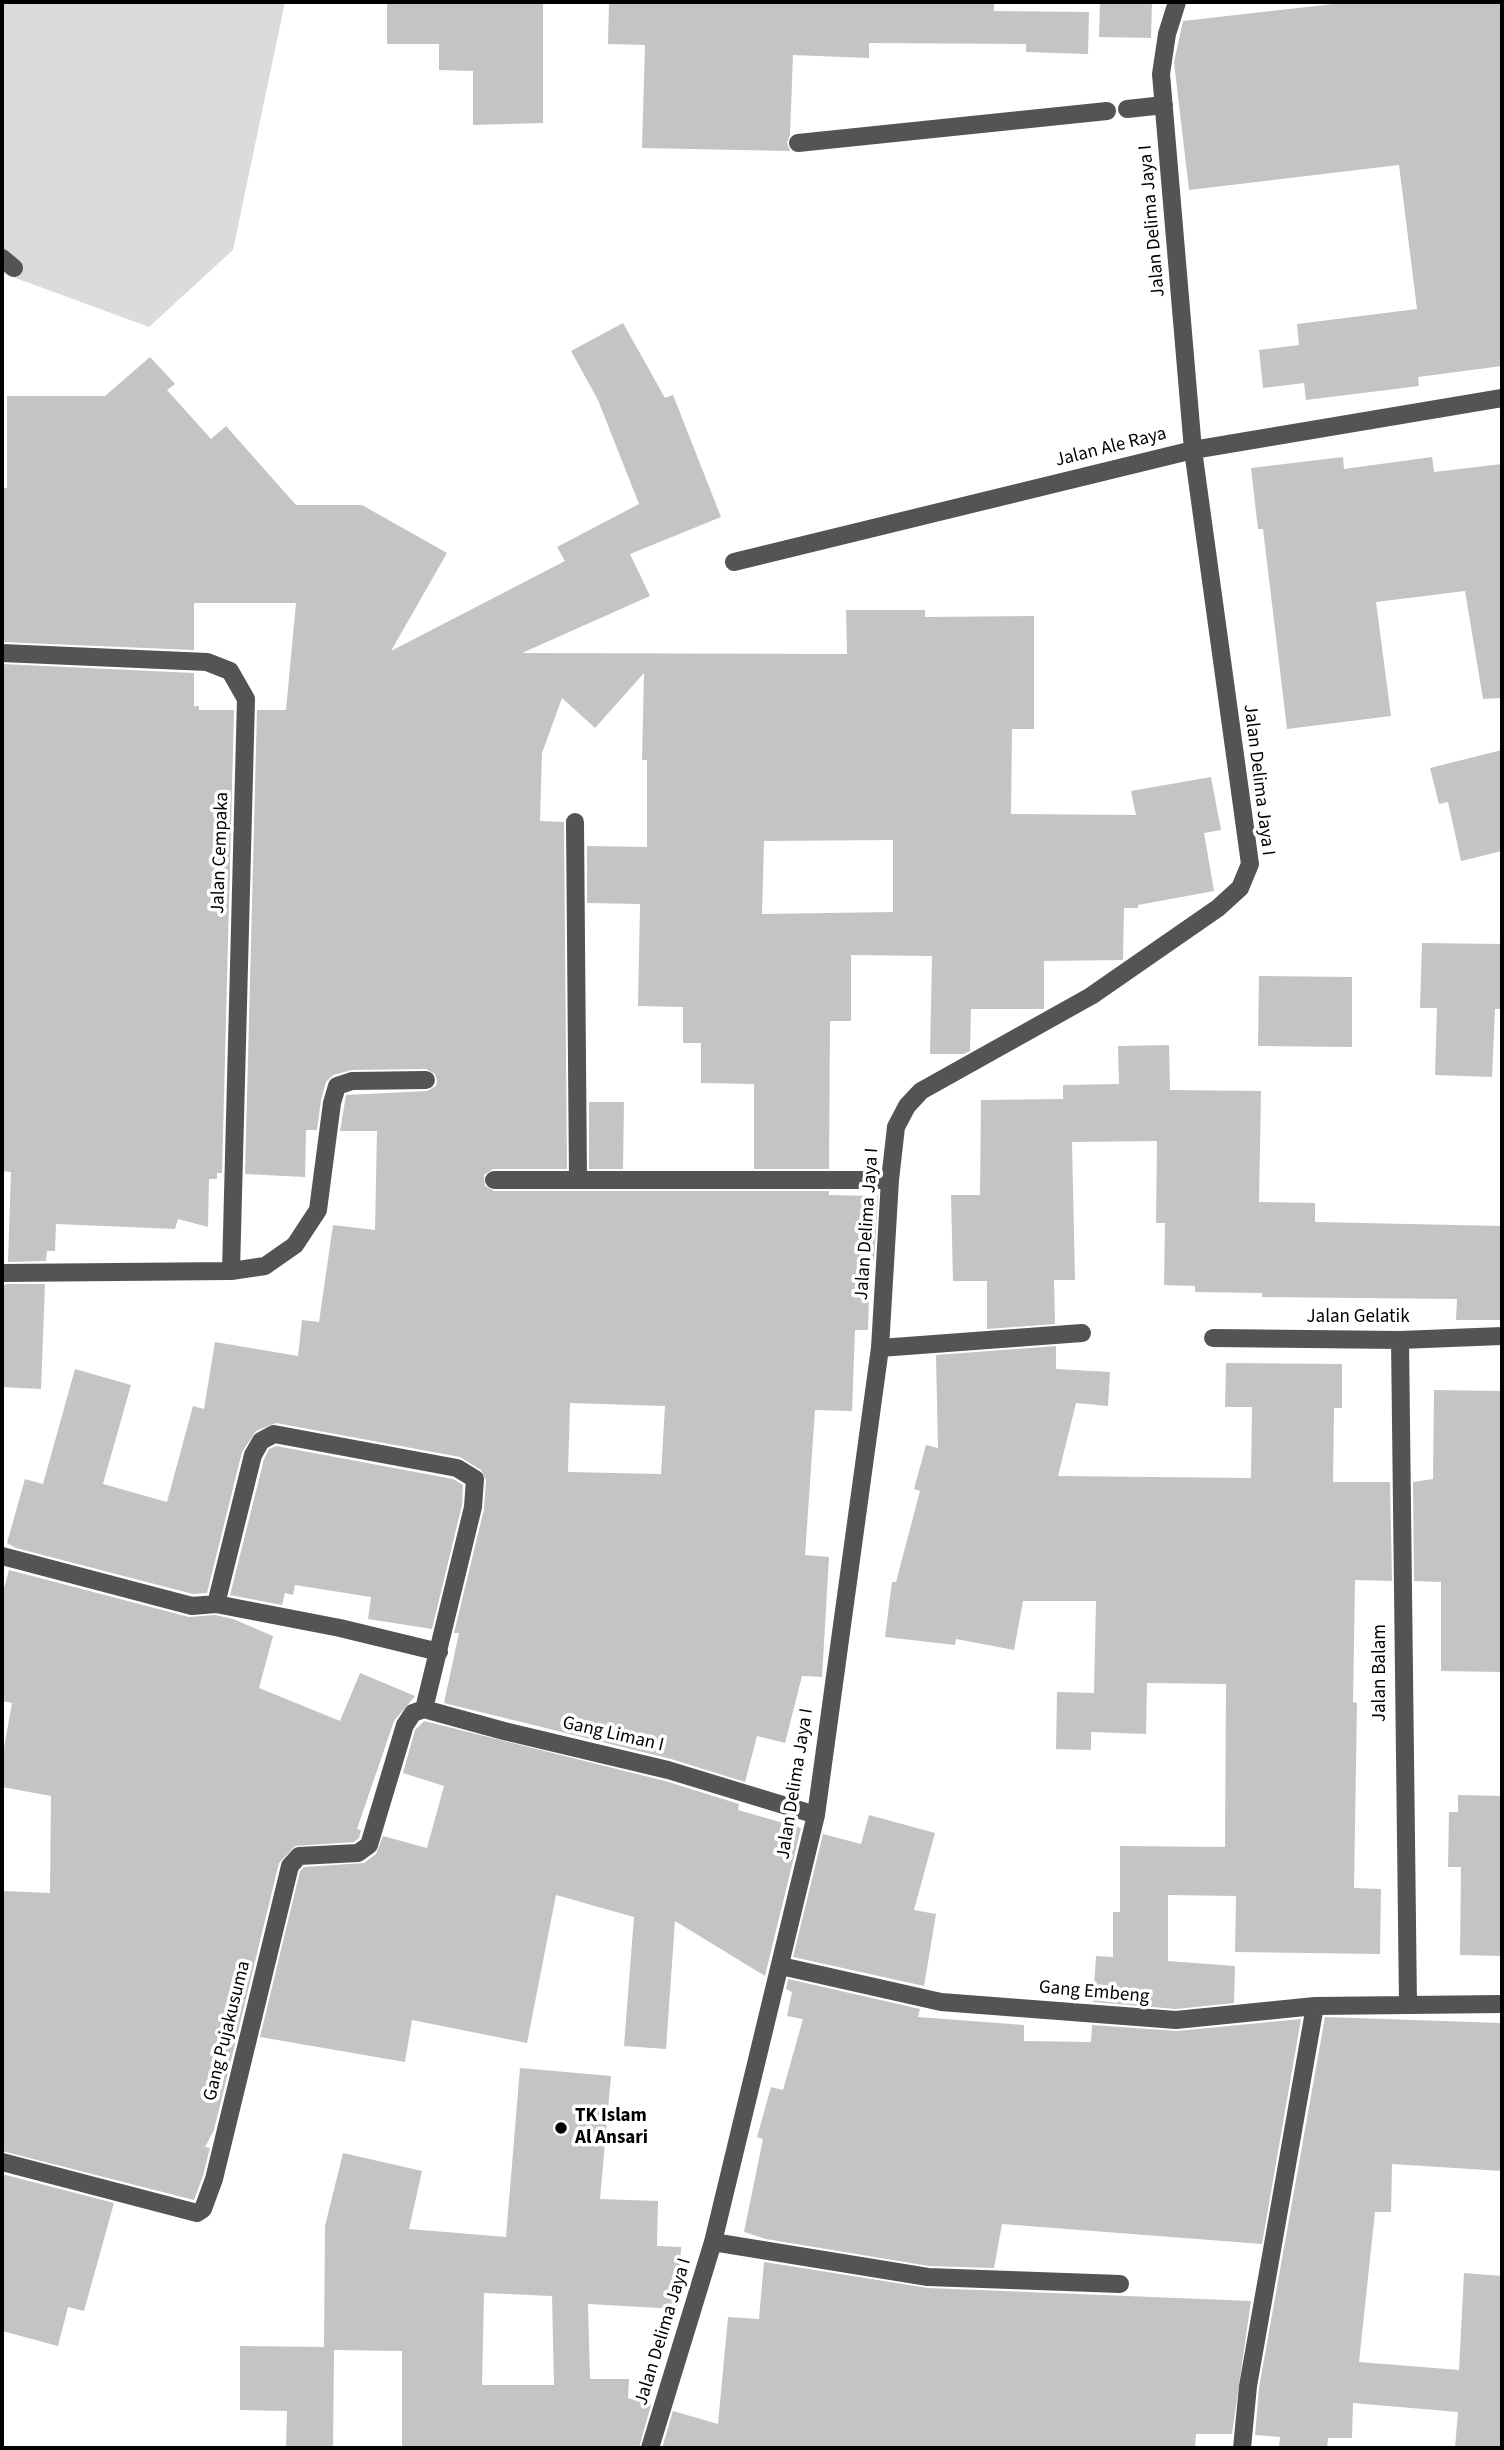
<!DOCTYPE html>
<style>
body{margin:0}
#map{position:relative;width:1504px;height:2450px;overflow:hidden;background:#fff;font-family:"Source Sans 3",sans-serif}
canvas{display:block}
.frame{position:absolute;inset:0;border:4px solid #000;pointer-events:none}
</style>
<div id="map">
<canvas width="1504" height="2450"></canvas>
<div class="frame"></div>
</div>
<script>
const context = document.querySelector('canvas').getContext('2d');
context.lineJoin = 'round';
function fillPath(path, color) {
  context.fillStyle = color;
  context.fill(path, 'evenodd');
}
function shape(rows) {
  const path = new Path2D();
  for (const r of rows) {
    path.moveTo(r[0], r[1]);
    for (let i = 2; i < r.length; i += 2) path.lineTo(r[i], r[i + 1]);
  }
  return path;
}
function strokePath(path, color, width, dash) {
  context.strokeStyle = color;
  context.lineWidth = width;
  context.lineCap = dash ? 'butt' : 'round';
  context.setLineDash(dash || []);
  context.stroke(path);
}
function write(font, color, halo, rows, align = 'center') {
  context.font = font + ' "Source Sans 3",sans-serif';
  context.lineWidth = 7;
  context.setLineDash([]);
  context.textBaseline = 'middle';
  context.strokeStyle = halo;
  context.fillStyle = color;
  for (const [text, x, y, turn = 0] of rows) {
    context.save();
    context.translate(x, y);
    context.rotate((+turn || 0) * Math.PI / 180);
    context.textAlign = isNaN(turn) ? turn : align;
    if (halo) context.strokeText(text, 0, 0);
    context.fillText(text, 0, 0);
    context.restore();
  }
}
fillPath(shape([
 [2,2,285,2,233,250,149,327,2,273]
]), '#dbdbdb');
fillPath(shape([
 [387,2,543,2,543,123,473,125,473,71,439,70,439,44,387,44],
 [609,2,994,2,994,11,1089,12,1088,54,1026,52,1026,44,869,43,869,58,793,55,790,135,787,143,790,151,642,148,645,45,608,44],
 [1100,2,1152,2,1151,38,1099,37],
 [1351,2,1502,2,1502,366,1418,377,1419,386,1306,400,1304,383,1263,388,1259,350,1299,345,1297,324,1417,309,1399,165,1189,190,1174,62,1183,21],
 [623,323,665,398,673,395,721,517,630,554,650,596,522,653,847,654,846,610,925,610,925,617,1034,616,1034,729,1012,729,1011,814,1136,815,1131,791,1211,777,1221,830,1204,833,1214,891,1138,905,1138,908,1124,908,1123,960,1044,961,1044,1009,971,1009,970,1051,964,1054,930,1054,932,956,851,955,851,1021,830,1021,829,1169,754,1169,754,1084,701,1083,701,1043,683,1043,683,1007,638,1006,640,904,587,903,587,846,647,847,647,760,642,760,644,673,595,728,562,698,542,753,540,821,564,822,567,1169,493,1169,484,1175,485,1186,494,1191,829,1191,829,1195,878,1196,874,1260,870,1260,868,1330,855,1330,852,1411,815,1410,805,1555,829,1557,822,1677,802,1676,785,1743,757,1736,745,1782,671,1759,444,1703,459,1633,454,1633,484,1509,486,1480,481,1470,460,1457,276,1423,256,1431,242,1452,207,1593,193,1594,16,1548,7,1543,25,1479,43,1484,75,1369,131,1385,103,1484,167,1502,193,1406,204,1409,215,1342,298,1356,302,1320,319,1322,333,1225,375,1230,377,1131,340,1131,346,1095,427,1091,436,1086,437,1081,435,1074,426,1069,352,1070,333,1075,326,1082,321,1100,317,1130,306,1130,305,1177,245,1174,257,710,286,710,296,603,194,603,194,650,2,642,2,488,7,488,7,396,105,396,150,357,175,384,167,390,211,439,226,426,296,505,362,505,447,553,391,651,565,561,557,547,639,504,598,400,571,351],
 [893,840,893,912,762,914,764,841],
 [570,1403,665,1406,661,1474,568,1472],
 [1343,457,1344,469,1432,457,1434,472,1502,464,1502,698,1483,699,1465,591,1376,602,1391,716,1287,729,1263,529,1258,529,1251,468],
 [2,664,194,673,194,706,199,706,199,710,234,710,222,1173,217,1173,217,1179,209,1179,208,1227,178,1219,175,1229,56,1224,55,1251,47,1251,46,1261,8,1262,11,1172,2,1171],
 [1502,750,1502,851,1461,861,1448,802,1439,804,1430,768],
 [1422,943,1502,944,1502,1009,1495,1009,1492,1077,1435,1075,1437,1008,1420,1008],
 [1259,976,1352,977,1352,1047,1258,1046],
 [1169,1045,1170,1090,1261,1091,1259,1202,1315,1203,1315,1222,1502,1226,1502,1320,1456,1320,1457,1299,1262,1297,1262,1293,1195,1292,1195,1286,1164,1285,1165,1223,1156,1223,1157,1141,1072,1142,1075,1280,1054,1280,1055,1324,987,1329,987,1281,953,1281,951,1195,980,1195,981,1100,1063,1099,1063,1085,1119,1084,1118,1046],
 [589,1102,624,1102,623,1169,589,1169],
 [7,1284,45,1284,41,1389,2,1387,2,1286],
 [1056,1346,1056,1369,1110,1372,1108,1406,1076,1403,1058,1476,1251,1478,1252,1407,1225,1407,1226,1363,1342,1364,1342,1408,1334,1408,1333,1482,1390,1482,1392,1581,1355,1580,1353,1702,1357,1703,1354,1888,1381,1889,1380,1954,1235,1952,1236,1896,1168,1895,1168,1961,1235,1966,1234,2003,1176,2009,1093,2002,1096,1956,1113,1957,1113,1912,1120,1912,1120,1846,1225,1847,1226,1684,1147,1683,1146,1734,1091,1732,1091,1750,1056,1749,1057,1692,1094,1693,1096,1601,1023,1601,1014,1650,956,1639,955,1645,885,1637,892,1582,896,1582,920,1491,914,1489,926,1445,938,1448,936,1355],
 [1434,1390,1502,1391,1502,1672,1441,1671,1441,1582,1414,1581,1413,1482,1433,1479],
 [276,1446,453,1479,463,1485,462,1505,432,1629,368,1619,371,1597,295,1585,293,1595,285,1593,282,1605,230,1595,264,1459,269,1449],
 [9,1570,189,1617,215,1615,233,1619,273,1636,259,1688,340,1721,360,1673,415,1696,394,1721,357,1829,361,1830,359,1838,354,1842,295,1846,279,1863,214,2130,205,2147,210,2148,203,2176,194,2200,2,2151,2,1891,50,1893,51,1796,2,1787,2,1759,12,1703,2,1701,2,1596],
 [424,1721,665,1781,739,1804,738,1810,801,1828,765,1976,675,1921,666,2049,624,2046,634,1917,556,1895,527,2043,412,2020,405,2062,260,2037,300,1871,304,1867,364,1863,376,1854,383,1836,427,1848,444,1786,403,1773,415,1730],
 [1458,1795,1502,1796,1502,1956,1460,1955,1461,1867,1448,1867,1449,1812,1458,1812],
 [869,1815,935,1833,914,1910,936,1914,924,1986,793,1957,823,1834,861,1844],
 [788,1979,920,2009,918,2017,1024,2025,1024,2041,1091,2042,1092,2025,1177,2031,1301,2019,1262,2244,1002,2224,994,2268,929,2266,766,2239,744,2232,763,2139,757,2137,771,2087,783,2090,803,2019,787,2016,792,1992,786,1989],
 [1325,2017,1502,2023,1502,2171,1392,2164,1391,2212,1375,2212,1359,2362,1459,2370,1464,2273,1502,2276,1502,2448,1455,2448,1458,2412,1353,2403,1352,2438,1328,2438,1327,2448,1279,2448,1280,2437,1255,2435,1259,2388],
 [520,2068,611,2076,600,2199,658,2201,657,2246,681,2247,678,2309,588,2304,590,2379,629,2379,628,2398,651,2405,639,2448,402,2448,402,2351,334,2350,333,2448,286,2448,287,2411,240,2410,240,2346,324,2347,325,2226,343,2153,422,2171,409,2229,506,2237],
 [484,2293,552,2296,554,2385,482,2385],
 [2,2174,114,2203,84,2311,68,2307,58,2346,2,2331],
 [764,2262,928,2288,1251,2301,1232,2434,1196,2434,1195,2448,662,2448,673,2411,718,2424,728,2317,759,2319]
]), '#c4c4c4');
strokePath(shape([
 [1127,109,1164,105],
 [798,143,1107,111],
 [2,258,14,268],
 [734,562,1193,450,1502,398],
 [2,653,207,662,230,671,246,699,231,1271],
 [575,822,578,1180],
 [494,1180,890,1180],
 [2,1273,231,1271,265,1266,295,1245,318,1210,332,1103,337,1086,352,1081,426,1080],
 [1213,1338,1400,1340,1502,1336],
 [1400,1340,1408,2005],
 [880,1348,1082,1333],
 [2,1556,192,1606,216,1604,253,1455,261,1441,274,1434,457,1468,475,1479,473,1507,424,1709],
 [216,1604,340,1628,439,1652],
 [781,1966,941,2002,1176,2020,1315,2006,1502,2004],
 [2,2162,197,2213,203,2209,214,2179,290,1866,299,1856,358,1853,369,1845,405,1725,413,1713,424,1709,504,1731,668,1770,816,1815],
 [713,2242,928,2277,1120,2284],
 [650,2448,713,2242,816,1815,880,1348,890,1180,896,1127,907,1106,921,1091,1091,996,1218,908,1240,888,1250,864,1193,450,1161,74,1167,34,1177,2],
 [1242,2448,1248,2386,1315,2006]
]), '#545454', 18);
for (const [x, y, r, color] of [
 [561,2128,7,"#000"]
]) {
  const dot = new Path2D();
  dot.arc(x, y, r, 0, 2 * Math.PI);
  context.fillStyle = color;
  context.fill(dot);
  strokePath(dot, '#fff', 2.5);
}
write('19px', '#000', '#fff', [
 ["Jalan Delima Jaya I",1153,221,-95],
 ["Jalan Ale Raya",1111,448,-14],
 ["Jalan Delima Jaya I",1258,780,83],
 ["Jalan Cempaka",221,853,-88],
 ["Jalan Delima Jaya I",868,1224,-86],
 ["Jalan Gelatik",1358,1318],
 ["Jalan Balam",1381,1673,-90],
 ["Gang Liman I",613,1735,13],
 ["Jalan Delima Jaya I",796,1784,-81],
 ["Gang Embeng",1094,1993,5],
 ["Gang Pujakusuma",228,2031,-76],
 ["Jalan Delima Jaya I",664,2332,-73]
]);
write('bold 19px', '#000', '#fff', [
 ["TK Islam",575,2117],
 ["Al Ansari",575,2139]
], 'left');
</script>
